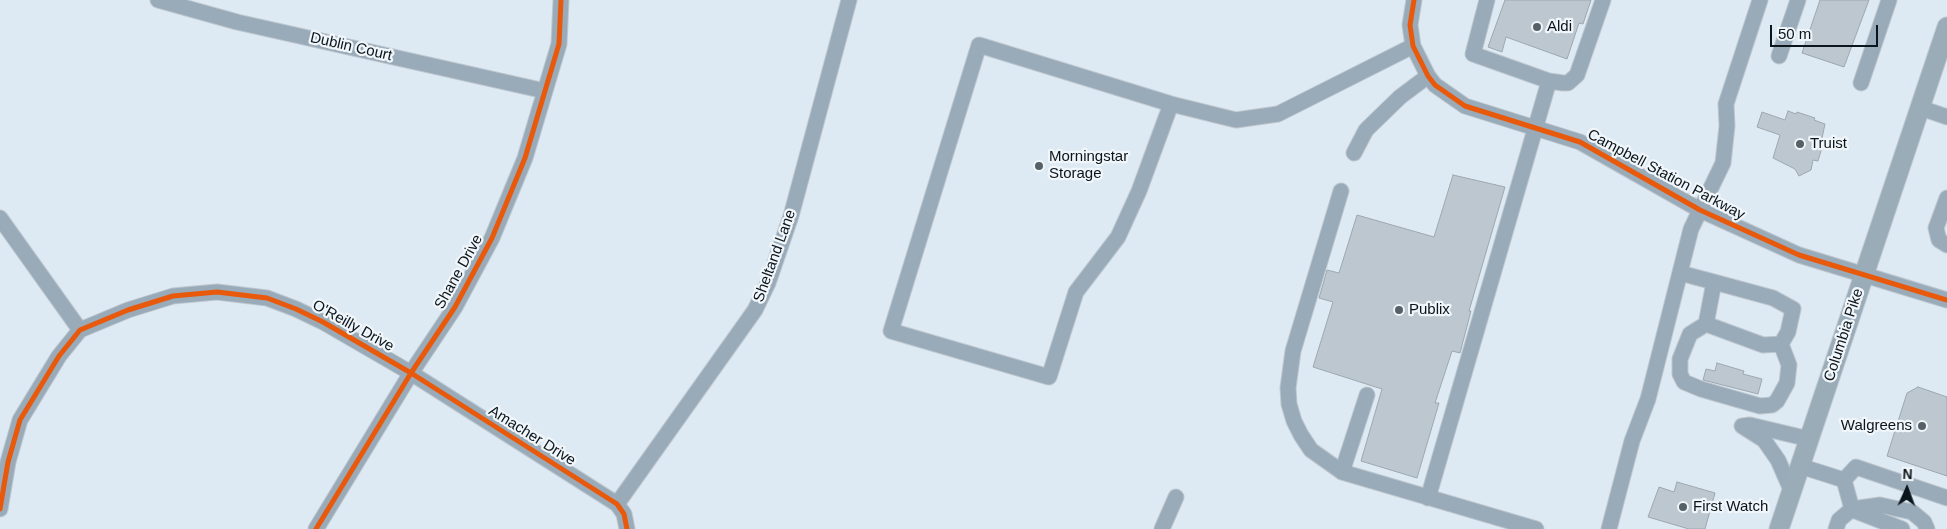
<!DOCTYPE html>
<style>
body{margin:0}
#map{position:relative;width:1947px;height:529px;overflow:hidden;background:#deeaf3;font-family:Arial,sans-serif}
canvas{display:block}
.north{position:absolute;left:1882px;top:464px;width:50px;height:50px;-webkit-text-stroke:4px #f0f6fa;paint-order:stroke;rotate:2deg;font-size:14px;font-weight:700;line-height:20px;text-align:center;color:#0b151c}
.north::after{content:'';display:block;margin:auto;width:18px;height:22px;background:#0b151c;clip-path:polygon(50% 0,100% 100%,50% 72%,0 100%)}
.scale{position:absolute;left:1770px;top:25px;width:108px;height:22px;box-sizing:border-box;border:2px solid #0b151c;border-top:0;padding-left:6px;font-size:15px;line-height:18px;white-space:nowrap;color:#0b151c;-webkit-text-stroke:4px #f0f6fa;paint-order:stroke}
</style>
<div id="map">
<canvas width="1947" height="529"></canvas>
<div class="north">N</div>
<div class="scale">50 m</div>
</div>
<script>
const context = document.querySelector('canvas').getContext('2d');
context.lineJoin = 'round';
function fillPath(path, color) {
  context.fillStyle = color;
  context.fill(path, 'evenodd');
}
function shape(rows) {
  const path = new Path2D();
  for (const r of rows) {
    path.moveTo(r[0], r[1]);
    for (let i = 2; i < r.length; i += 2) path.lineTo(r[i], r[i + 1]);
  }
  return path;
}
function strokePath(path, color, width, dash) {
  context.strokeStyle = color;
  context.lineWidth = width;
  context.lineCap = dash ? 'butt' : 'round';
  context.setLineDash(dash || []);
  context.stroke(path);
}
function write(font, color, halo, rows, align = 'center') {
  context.font = font + ' Arial,sans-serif';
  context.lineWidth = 4.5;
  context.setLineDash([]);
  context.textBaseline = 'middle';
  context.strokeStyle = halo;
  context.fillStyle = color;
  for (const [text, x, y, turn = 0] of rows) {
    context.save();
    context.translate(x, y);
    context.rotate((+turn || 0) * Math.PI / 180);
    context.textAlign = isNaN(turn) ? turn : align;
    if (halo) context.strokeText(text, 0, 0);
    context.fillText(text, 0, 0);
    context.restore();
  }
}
const building = shape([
 [1505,0,1591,0,1583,24,1579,23,1567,59,1506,37,1502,52,1488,47,1505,0],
 [1820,0,1869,0,1844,67,1802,53,1820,0],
 [1788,111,1796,114,1797,112,1815,118,1814,120,1825,124,1821,143,1823,144,1818,161,1813,160,1811,170,1799,176,1795,169,1773,158,1780,135,1757,127,1762,112,1785,120,1788,111],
 [1453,175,1505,187,1469,311,1471,311,1460,353,1452,351,1435,403,1439,403,1417,478,1361,461,1382,389,1313,367,1333,302,1319,298,1327,270,1339,273,1357,215,1434,237,1453,175],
 [1717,363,1744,371,1743,374,1762,379,1758,394,1703,380,1706,369,1715,371,1717,363],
 [1918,387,1947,397,1947,476,1887,456,1907,393,1918,387],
 [1677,482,1715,493,1705,529,1689,529,1648,517,1659,487,1674,492,1677,482]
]);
fillPath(building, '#bcc7cf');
strokePath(building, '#9ea7af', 1);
const minor = shape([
 [158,0,237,22,545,91],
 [1414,0,1410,25,1413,46,1428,76,1435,85,1465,106,1580,142,1700,210,1799,255,1947,300],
 [1487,0,1473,54,1549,81,1563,83,1568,83,1577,75,1603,0],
 [1779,56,1798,0],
 [1861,83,1889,0],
 [1171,104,1139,191,1118,237,1076,292,1049,377,891,331,979,45,1171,104,1236,120,1278,114,1413,46],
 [1921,108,1947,117],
 [1354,153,1366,130,1400,97,1428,76],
 [1341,191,1293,351,1288,388,1289,404,1294,421,1301,435,1311,450,1342,472,1536,529],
 [1947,198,1936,228,1939,240,1947,245],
 [0,218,80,330],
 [1680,273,1714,282,1773,298,1793,309,1788,332,1781,344,1763,345,1706,324,1714,282],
 [1706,324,1690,334,1680,359,1680,374,1684,382,1701,389,1760,406,1772,405,1777,401,1787,383,1789,365,1781,344],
 [1800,466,1844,480],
 [1342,472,1367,395],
 [1844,480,1856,467,1947,498],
 [1844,480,1852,509],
 [1792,492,1778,460,1764,440,1742,426,1750,425,1809,439],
 [1428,498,1549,81],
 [617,504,755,310,768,283,791,216,849,0],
 [0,509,8,462,20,420,59,356,80,330,128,310,173,296,217,292,267,298,296,309,323,322,411,373,617,504,624,514,627,529],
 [1853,510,1902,529],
 [316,529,411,373,455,307,492,238,525,158,559,44,561,0],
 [1162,529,1176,497],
 [1609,529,1632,441,1648,399,1691,229,1723,163,1727,126,1726,104,1760,0],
 [1836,529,1839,520,1852,509,1880,505,1912,512,1924,522,1927,529]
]);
const major = shape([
 [1779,529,1947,27]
]);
strokePath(minor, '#bec7cf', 17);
strokePath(major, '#bec7cf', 21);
strokePath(minor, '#99aab8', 15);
strokePath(major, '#9aacb8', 19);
strokePath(shape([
 [1414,0,1410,25,1413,46,1428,76,1435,85,1465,106,1580,142,1700,210,1799,255,1947,300],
 [0,509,8,462,20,420,59,356,80,330,128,310,173,296,217,292,267,298,296,309,323,322,411,373,617,504,624,514,627,529],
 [316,529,411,373,455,307,492,238,525,158,559,44,561,0]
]), '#e8590c', 5);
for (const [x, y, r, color] of [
 [1537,27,5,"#556067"],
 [1800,144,5,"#556067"],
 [1039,166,5,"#556067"],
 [1399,310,5,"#556067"],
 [1922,426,5,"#556067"],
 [1683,507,5,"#556067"]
]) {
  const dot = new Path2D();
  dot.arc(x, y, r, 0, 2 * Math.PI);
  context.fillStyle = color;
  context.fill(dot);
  strokePath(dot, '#f0f6fa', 2);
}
write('15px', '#0b151c', '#f0f6fa', [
 ["Aldi",1547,27],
 ["Truist",1810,144],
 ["Morningstar",1049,157],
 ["Storage",1049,174],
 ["Publix",1409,310],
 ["Walgreens",1912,426,"right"],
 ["First Watch",1693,507]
], 'left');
write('15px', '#0b151c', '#f0f6fa', [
 ["Dublin Court",351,47,13],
 ["Campbell Station Parkway",1666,175,28],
 ["Sheltand Lane",775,256,-70],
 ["Shane Drive",459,272,-61],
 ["O'Reilly Drive",353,326,29],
 ["Columbia Pike",1844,335,-72],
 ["Amacher Drive",532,436,32]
]);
</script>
